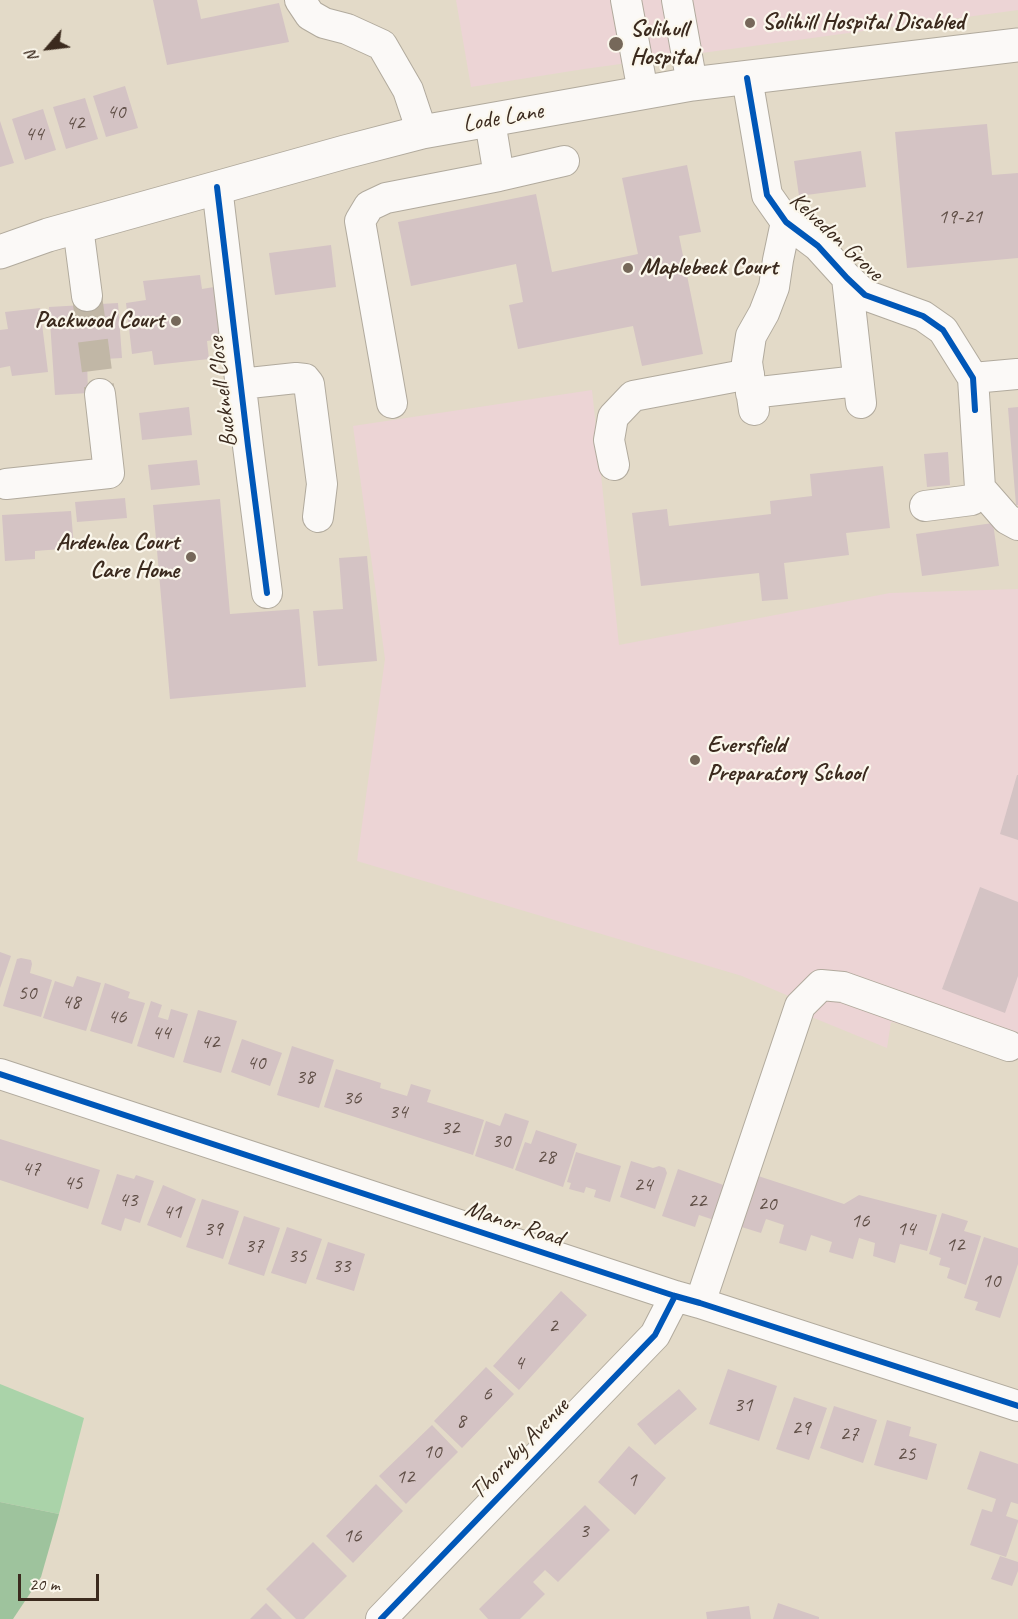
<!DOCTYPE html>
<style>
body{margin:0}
#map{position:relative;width:1018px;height:1619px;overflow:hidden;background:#e3dac8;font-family:Caveat,sans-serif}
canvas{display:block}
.north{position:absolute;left:18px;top:18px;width:60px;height:60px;-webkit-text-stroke:4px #fbf7ec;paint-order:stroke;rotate:242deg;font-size:16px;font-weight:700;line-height:24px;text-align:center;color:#3b2a1e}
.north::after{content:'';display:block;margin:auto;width:21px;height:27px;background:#3b2a1e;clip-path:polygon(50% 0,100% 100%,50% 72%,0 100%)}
.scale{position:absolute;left:18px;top:1574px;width:81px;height:27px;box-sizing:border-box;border:3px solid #3b2a1e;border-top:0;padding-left:8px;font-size:18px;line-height:21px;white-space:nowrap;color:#3b2a1e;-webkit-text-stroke:4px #fbf7ec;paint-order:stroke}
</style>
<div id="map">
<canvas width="1018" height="1619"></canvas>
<div class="north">N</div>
<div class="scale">20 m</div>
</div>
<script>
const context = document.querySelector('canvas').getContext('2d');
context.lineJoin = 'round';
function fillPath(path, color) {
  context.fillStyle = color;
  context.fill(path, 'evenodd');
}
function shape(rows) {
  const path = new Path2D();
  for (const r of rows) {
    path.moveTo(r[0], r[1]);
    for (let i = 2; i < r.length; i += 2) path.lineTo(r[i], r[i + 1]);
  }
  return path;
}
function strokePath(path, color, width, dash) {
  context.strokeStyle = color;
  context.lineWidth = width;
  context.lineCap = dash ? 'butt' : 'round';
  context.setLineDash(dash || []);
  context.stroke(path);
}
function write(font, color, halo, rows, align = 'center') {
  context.font = font + ' Caveat,sans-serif';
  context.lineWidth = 4.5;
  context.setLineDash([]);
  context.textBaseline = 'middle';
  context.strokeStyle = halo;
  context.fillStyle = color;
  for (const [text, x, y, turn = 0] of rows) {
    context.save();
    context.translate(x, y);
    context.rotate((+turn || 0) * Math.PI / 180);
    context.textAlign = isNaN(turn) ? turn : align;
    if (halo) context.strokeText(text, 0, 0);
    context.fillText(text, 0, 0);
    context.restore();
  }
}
fillPath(shape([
 [456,0,1018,0,1018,10,584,69,471,87],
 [592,390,619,645,890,593,1018,589,1018,1054,1006,1050,891,1022,887,1048,792,1009,791,997,742,976,357,861,385,659,353,426]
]), '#ecd4d5');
fillPath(shape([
 [0,1384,84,1418,59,1514,0,1502]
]), '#aad3a9');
fillPath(shape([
 [0,1502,59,1514,41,1577,13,1619,0,1619]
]), '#9ec39d');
fillPath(shape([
 [153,0,197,0,201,19,279,3,289,42,167,65],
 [125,86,138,128,106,137,93,96],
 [85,98,98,139,66,149,53,107],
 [43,109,56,150,25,160,12,119],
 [0,121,14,163,0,167],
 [987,124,992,175,1018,173,1018,258,907,268,895,132],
 [861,151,866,187,799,196,794,161],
 [687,165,701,232,679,236,703,354,642,366,633,326,518,349,509,305,523,302,516,264,411,286,398,222,536,194,552,272,638,254,622,178],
 [331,245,336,287,275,295,269,253],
 [200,275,202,289,220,286,226,338,207,341,209,359,154,365,152,351,132,354,126,303,146,300,143,281],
 [118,303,122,358,87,360,88,393,55,395,49,307],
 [40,308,48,372,12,376,10,366,0,368,0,330,8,329,5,312],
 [189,407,192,435,142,440,139,413],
 [1018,407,1018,505,1016,505,1008,408],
 [948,452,950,485,927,487,924,454],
 [197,460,200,485,151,490,148,465],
 [883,466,890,528,846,533,849,555,784,563,788,599,762,601,759,573,641,586,632,513,667,509,669,526,771,514,770,501,812,496,810,474],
 [125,498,127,518,77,522,75,502],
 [220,499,230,614,299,609,306,687,170,699,153,505],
 [71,511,74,548,35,551,35,559,5,561,2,515],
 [993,523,999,566,922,576,916,534],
 [367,556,377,661,318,666,313,611,343,609,339,558],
 [1017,775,1018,775,1018,840,1000,834],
 [980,887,1018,902,1018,976,1005,1013,942,989],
 [0,952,11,956,0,988],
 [21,958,31,960,32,964,30,973,52,980,41,1017,3,1006,17,959],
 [77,976,101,983,86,1031,43,1018,55,981,73,987],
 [105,983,130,992,128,998,145,1003,132,1044,90,1031],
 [151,1001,162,1005,158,1017,168,1020,171,1009,188,1014,174,1058,137,1046],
 [198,1010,237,1021,221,1073,183,1062],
 [242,1039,282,1053,270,1086,231,1072],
 [292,1046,334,1060,319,1108,277,1095],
 [336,1069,381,1083,380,1088,407,1096,411,1084,431,1090,427,1102,484,1120,473,1155,324,1107],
 [505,1113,529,1121,513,1169,475,1156,486,1121,500,1126],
 [536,1130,577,1144,563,1187,515,1170,525,1142,531,1144],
 [0,1139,100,1170,88,1209,0,1180],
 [576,1152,621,1166,610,1202,594,1197,596,1190,586,1187,584,1193,569,1189,571,1183,567,1182],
 [631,1161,653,1168,659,1166,665,1168,667,1173,655,1209,620,1197],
 [678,1169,732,1188,720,1222,699,1215,695,1227,662,1216],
 [117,1174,134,1179,136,1175,154,1181,140,1223,125,1218,121,1231,101,1224],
 [752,1174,844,1204,859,1195,937,1215,927,1251,900,1244,895,1263,873,1256,875,1243,859,1238,853,1259,829,1252,832,1242,811,1235,806,1251,779,1243,784,1225,766,1219,761,1233,735,1225],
 [163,1185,196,1199,181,1238,147,1225],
 [202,1199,239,1211,223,1259,186,1247],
 [942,1213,968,1221,964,1231,981,1236,966,1285,947,1278,950,1268,939,1265,941,1258,929,1254],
 [244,1216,280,1228,264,1276,228,1264],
 [287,1227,322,1239,306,1284,271,1273],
 [984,1237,1018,1248,1018,1264,1000,1318,975,1310,978,1302,964,1298],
 [328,1242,365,1254,354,1291,316,1279],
 [561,1291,587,1315,519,1390,493,1366],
 [486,1367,514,1394,462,1448,434,1421],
 [728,1369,777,1386,759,1441,709,1424],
 [679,1389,697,1409,655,1445,637,1424],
 [794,1397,827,1408,809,1460,776,1449],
 [834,1406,877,1420,863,1463,820,1448],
 [887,1420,911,1427,909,1436,937,1444,927,1480,874,1465],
 [432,1425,458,1452,406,1504,379,1476],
 [629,1446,666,1478,635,1515,598,1482],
 [980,1451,1018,1464,1018,1504,1011,1502,1006,1516,1018,1520,1018,1522,1006,1557,970,1545,982,1509,992,1512,996,1499,967,1489],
 [376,1484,403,1511,353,1563,326,1536],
 [585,1505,610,1530,558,1582,545,1570,533,1582,545,1594,520,1619,488,1619,479,1609],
 [313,1542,347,1576,304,1619,296,1619,266,1589],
 [1000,1556,1018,1562,1018,1571,1012,1586,991,1579],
 [266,1603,282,1619,250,1619],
 [778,1603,819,1617,819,1619,773,1619],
 [749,1606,751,1619,707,1619,706,1612]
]), '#d4c3c4');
strokePath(shape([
 [87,296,100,394]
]), '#c1b7a6', 30, [30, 15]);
const minor = shape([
 [300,0,310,15,324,23,347,29,382,45,408,90,422,132],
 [626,0,643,92],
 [677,0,692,84],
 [747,78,767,195,786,222,818,246,847,278,865,295,923,316,943,330,973,378,980,488,977,495,972,500,925,506],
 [490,121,499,176],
 [217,187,248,446,267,593],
 [78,227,87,296],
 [847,278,861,403],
 [973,378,1017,374],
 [240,384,296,378,305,379,309,384,322,484,318,517],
 [751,393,858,381],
 [392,403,360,221,369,206,386,198,499,176,564,161],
 [754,410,747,362,751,336,764,313,774,287,778,260,786,222],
 [614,465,609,440,613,417,633,396,749,374],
 [6,484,109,473,100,394],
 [980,488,1007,519,1018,525],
 [0,1074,675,1296,700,1303,1018,1406],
 [700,1303,800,1006,821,985,843,987,1009,1046],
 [381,1619,655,1335,675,1296]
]);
const major = shape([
 [0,252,48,235,345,152,422,132,692,84,1018,45]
]);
strokePath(minor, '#b1aa9d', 32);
strokePath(major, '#b1aa9d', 35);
strokePath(minor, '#fbf9f7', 30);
strokePath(major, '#fbf9f7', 33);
strokePath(shape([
 [747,78,767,195,786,222,818,246,847,278,865,295,923,316,943,330,973,378,975,410],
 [217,187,248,446,267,593],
 [0,1074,675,1296,700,1303,1018,1406],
 [381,1619,655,1335,675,1296]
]), '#0057b8', 6);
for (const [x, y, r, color] of [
 [750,23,6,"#76685a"],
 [616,44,8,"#76685a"],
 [628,268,6,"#76685a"],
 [176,321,6,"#76685a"],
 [191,557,6,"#76685a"],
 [695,760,6,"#76685a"]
]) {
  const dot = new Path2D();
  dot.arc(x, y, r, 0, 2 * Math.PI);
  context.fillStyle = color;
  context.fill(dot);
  strokePath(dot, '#fbf7ec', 2);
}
write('21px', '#615048', null, [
 ["40",116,112],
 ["42",75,123],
 ["44",34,134],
 ["19-21",960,217],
 ["50",27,993],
 ["48",71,1002],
 ["46",117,1017],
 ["44",161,1033],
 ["42",210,1042],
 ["40",256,1063],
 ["38",305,1077],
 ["36",352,1098],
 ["34",398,1112],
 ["32",450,1128],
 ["30",501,1141],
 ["28",546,1157],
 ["47",31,1169],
 ["45",73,1183],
 ["24",643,1185],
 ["43",128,1200],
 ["22",697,1201],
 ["20",767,1204],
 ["41",172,1212],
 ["16",860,1221],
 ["39",213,1229],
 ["14",906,1229],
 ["12",955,1245],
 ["37",254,1246],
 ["35",297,1256],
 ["33",341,1266],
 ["10",991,1281],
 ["2",553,1326],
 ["4",519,1363],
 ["6",487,1394],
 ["31",743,1405],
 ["8",461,1421],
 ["29",801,1428],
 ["27",849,1434],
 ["10",432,1452],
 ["25",906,1454],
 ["12",405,1477],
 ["1",632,1480],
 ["3",584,1531],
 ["16",352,1536]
]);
write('bold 24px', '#3b2a1e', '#fbf7ec', [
 ["Solihill Hospital Disabled",762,23],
 ["Solihull",630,30],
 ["Hospital",630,58],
 ["Maplebeck Court",640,268],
 ["Packwood Court",164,321,"right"],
 ["Ardenlea Court",179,543,"right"],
 ["Care Home",179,571,"right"],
 ["Eversfield",707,746],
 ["Preparatory School",707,774]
], 'left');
write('24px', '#3b2a1e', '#fbf7ec', [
 ["Lode Lane",503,118,-10],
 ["Kelvedon Grove",836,237,43],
 ["Bucknell Close",223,392,-97],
 ["Manor Road",514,1224,18],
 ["Thornby Avenue",520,1449,-46]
]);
</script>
